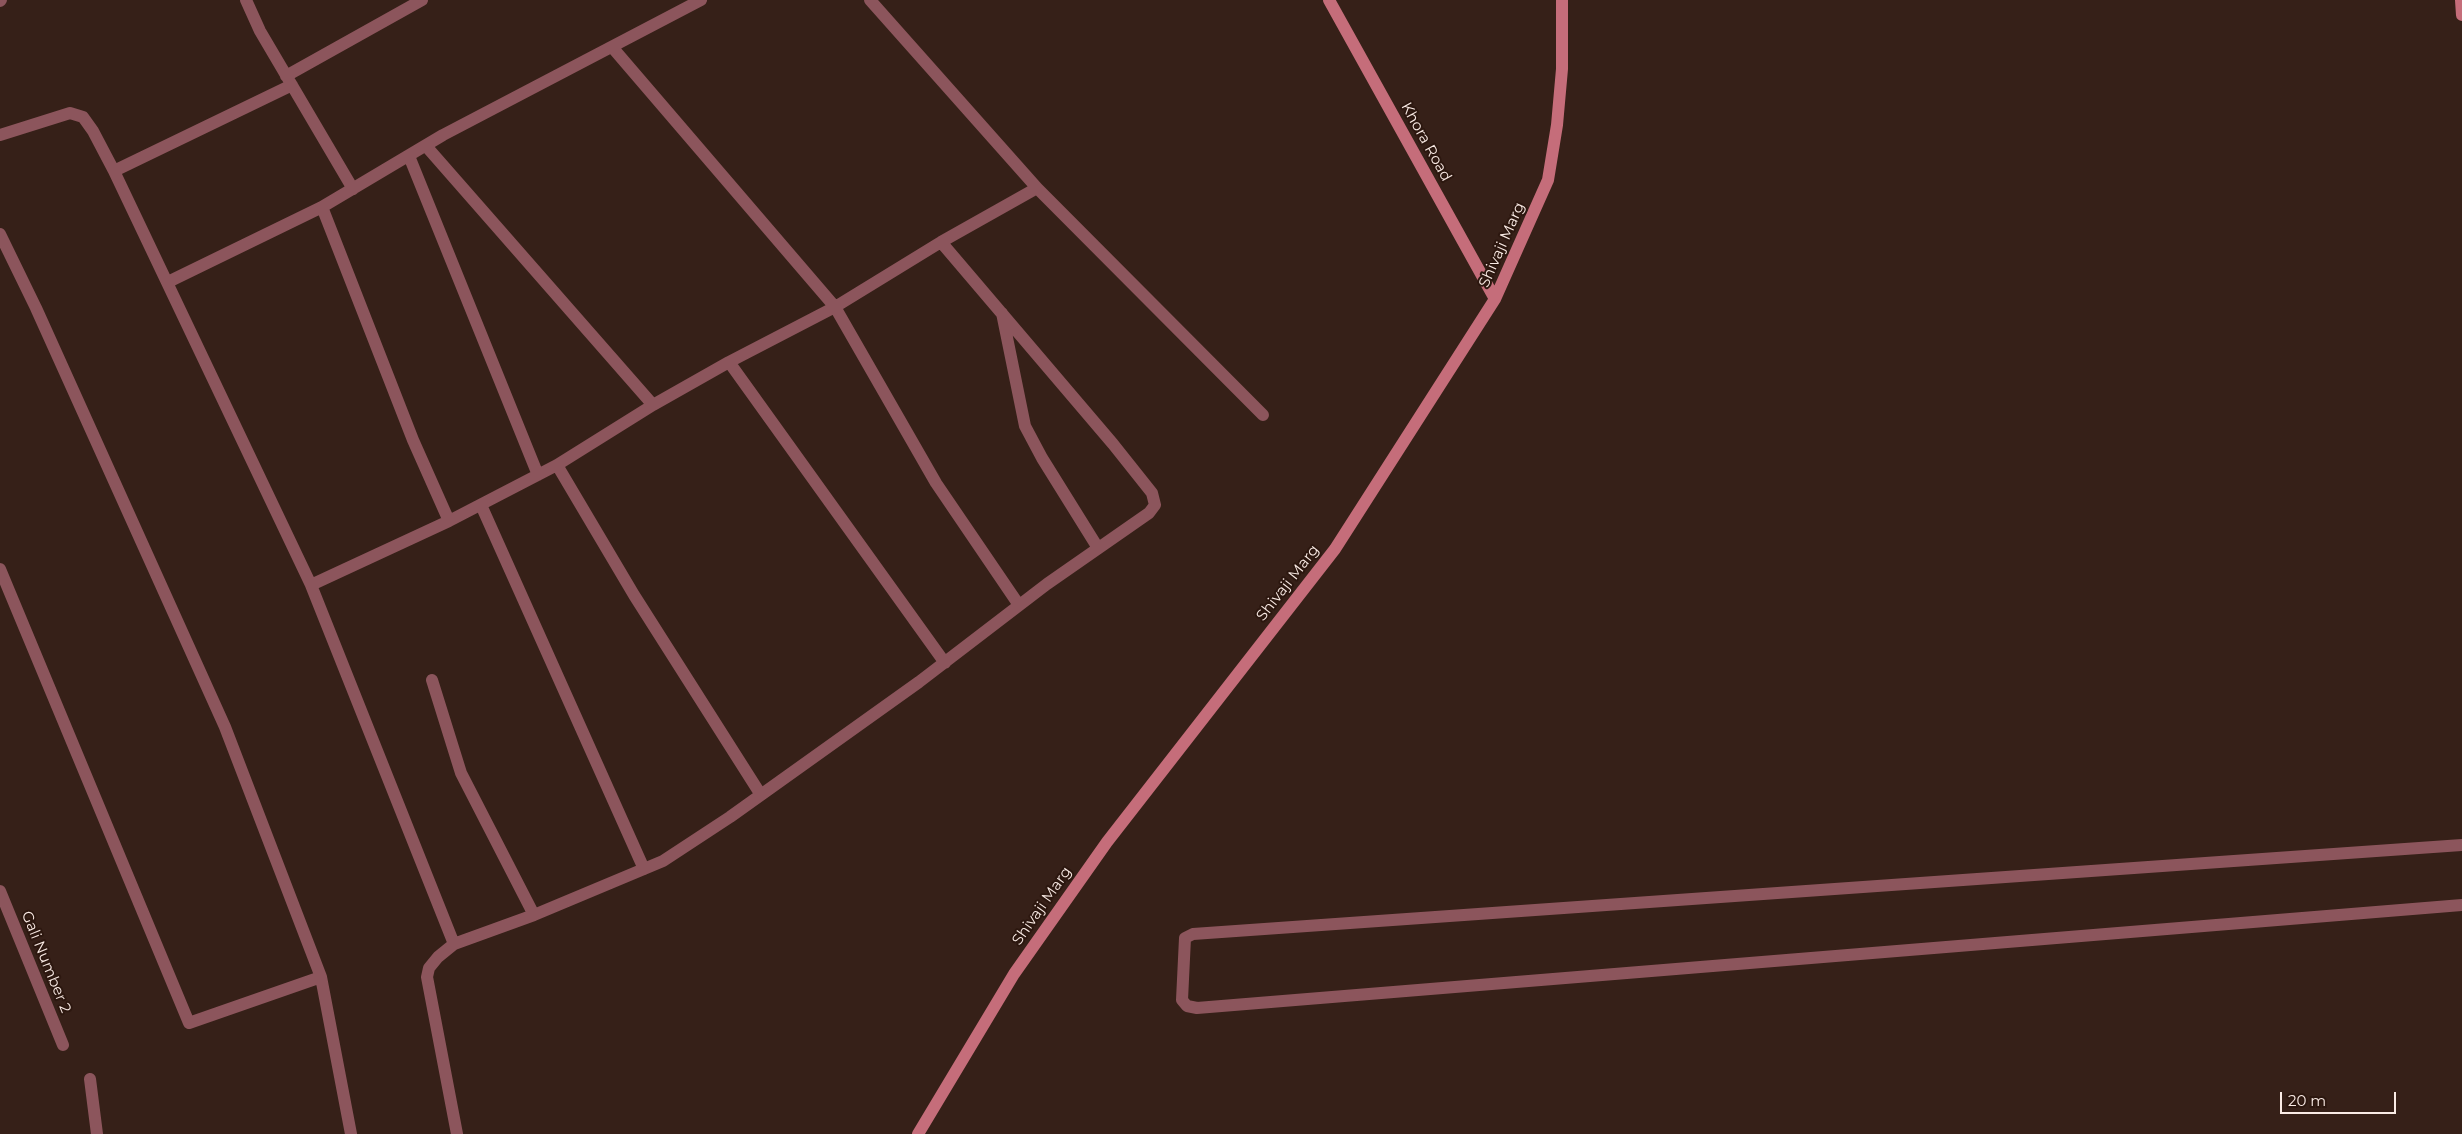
<!DOCTYPE html>
<style>
body{margin:0}
#map{position:relative;width:2462px;height:1134px;overflow:hidden;background:#362018;font-family:Montserrat,sans-serif}
canvas{display:block}
.scale{position:absolute;left:2280px;top:1092px;width:116px;height:22px;box-sizing:border-box;border:2px solid #faebe5;border-top:0;padding-left:6px;font-size:15px;line-height:18px;white-space:nowrap;color:#faebe5;-webkit-text-stroke:4px #2c170f;paint-order:stroke}
</style>
<div id="map">
<canvas width="2462" height="1134"></canvas>
<div class="scale">20 m</div>
</div>
<script>
const context = document.querySelector('canvas').getContext('2d');
context.lineJoin = 'round';
function shape(rows) {
  const path = new Path2D();
  for (const r of rows) {
    path.moveTo(r[0], r[1]);
    for (let i = 2; i < r.length; i += 2) path.lineTo(r[i], r[i + 1]);
  }
  return path;
}
function strokePath(path, color, width, dash) {
  context.strokeStyle = color;
  context.lineWidth = width;
  context.lineCap = dash ? 'butt' : 'round';
  context.setLineDash(dash || []);
  context.stroke(path);
}
function write(font, color, halo, rows, align = 'center') {
  context.font = font + ' Montserrat,sans-serif';
  context.lineWidth = 4;
  context.setLineDash([]);
  context.textBaseline = 'middle';
  context.strokeStyle = halo;
  context.fillStyle = color;
  for (const [text, x, y, turn = 0] of rows) {
    context.save();
    context.translate(x, y);
    context.rotate((+turn || 0) * Math.PI / 180);
    context.textAlign = isNaN(turn) ? turn : align;
    if (halo) context.strokeText(text, 0, 0);
    context.fillText(text, 0, 0);
    context.restore();
  }
}
strokePath(shape([
 [246,0,260,31,353,189],
 [870,0,1037,188,1263,415],
 [0,1,1,0],
 [612,47,835,307,936,483,1019,605],
 [286,76,422,0],
 [292,85,114,171,311,585,454,944],
 [0,135,70,113,83,117,93,131,114,171],
 [426,146,653,405],
 [409,156,538,475],
 [322,207,413,440,449,521],
 [0,234,36,308,225,727,321,977,351,1134],
 [168,282,322,207,443,135,701,0],
 [1002,313,1025,426,1042,458,1098,548],
 [729,362,945,663],
 [557,465,634,595,761,795],
 [481,505,644,869],
 [0,569,189,1023,321,977],
 [311,585,449,521,557,465,653,405,729,362,835,307,941,242,1037,188],
 [432,680,461,773,534,915,454,944,438,957,429,968,427,977,457,1134],
 [2462,845,1193,934,1185,938,1182,1000,1187,1006,1197,1008,2462,905],
 [0,891,63,1045],
 [534,915,663,861,730,817,919,682,1047,584,1149,513,1155,505,1152,493,1113,444,941,242],
 [90,1079,97,1134]
]), '#8c555c', 12);
strokePath(shape([
 [1329,0,1495,299],
 [2461,0,2462,15],
 [918,1134,1014,974,1107,842,1335,549,1495,299,1548,180,1557,125,1562,69,1562,0]
]), '#c56d7a', 12);
write('15px', '#faebe5', '#2c170f', [
 ["Khora Road",1426,142,61],
 ["Shivaji Marg",1502,245,-66],
 ["Shivaji Marg",1288,583,-52],
 ["Shivaji Marg",1042,906,-55],
 ["Gali Number 2",46,962,68]
]);
</script>
